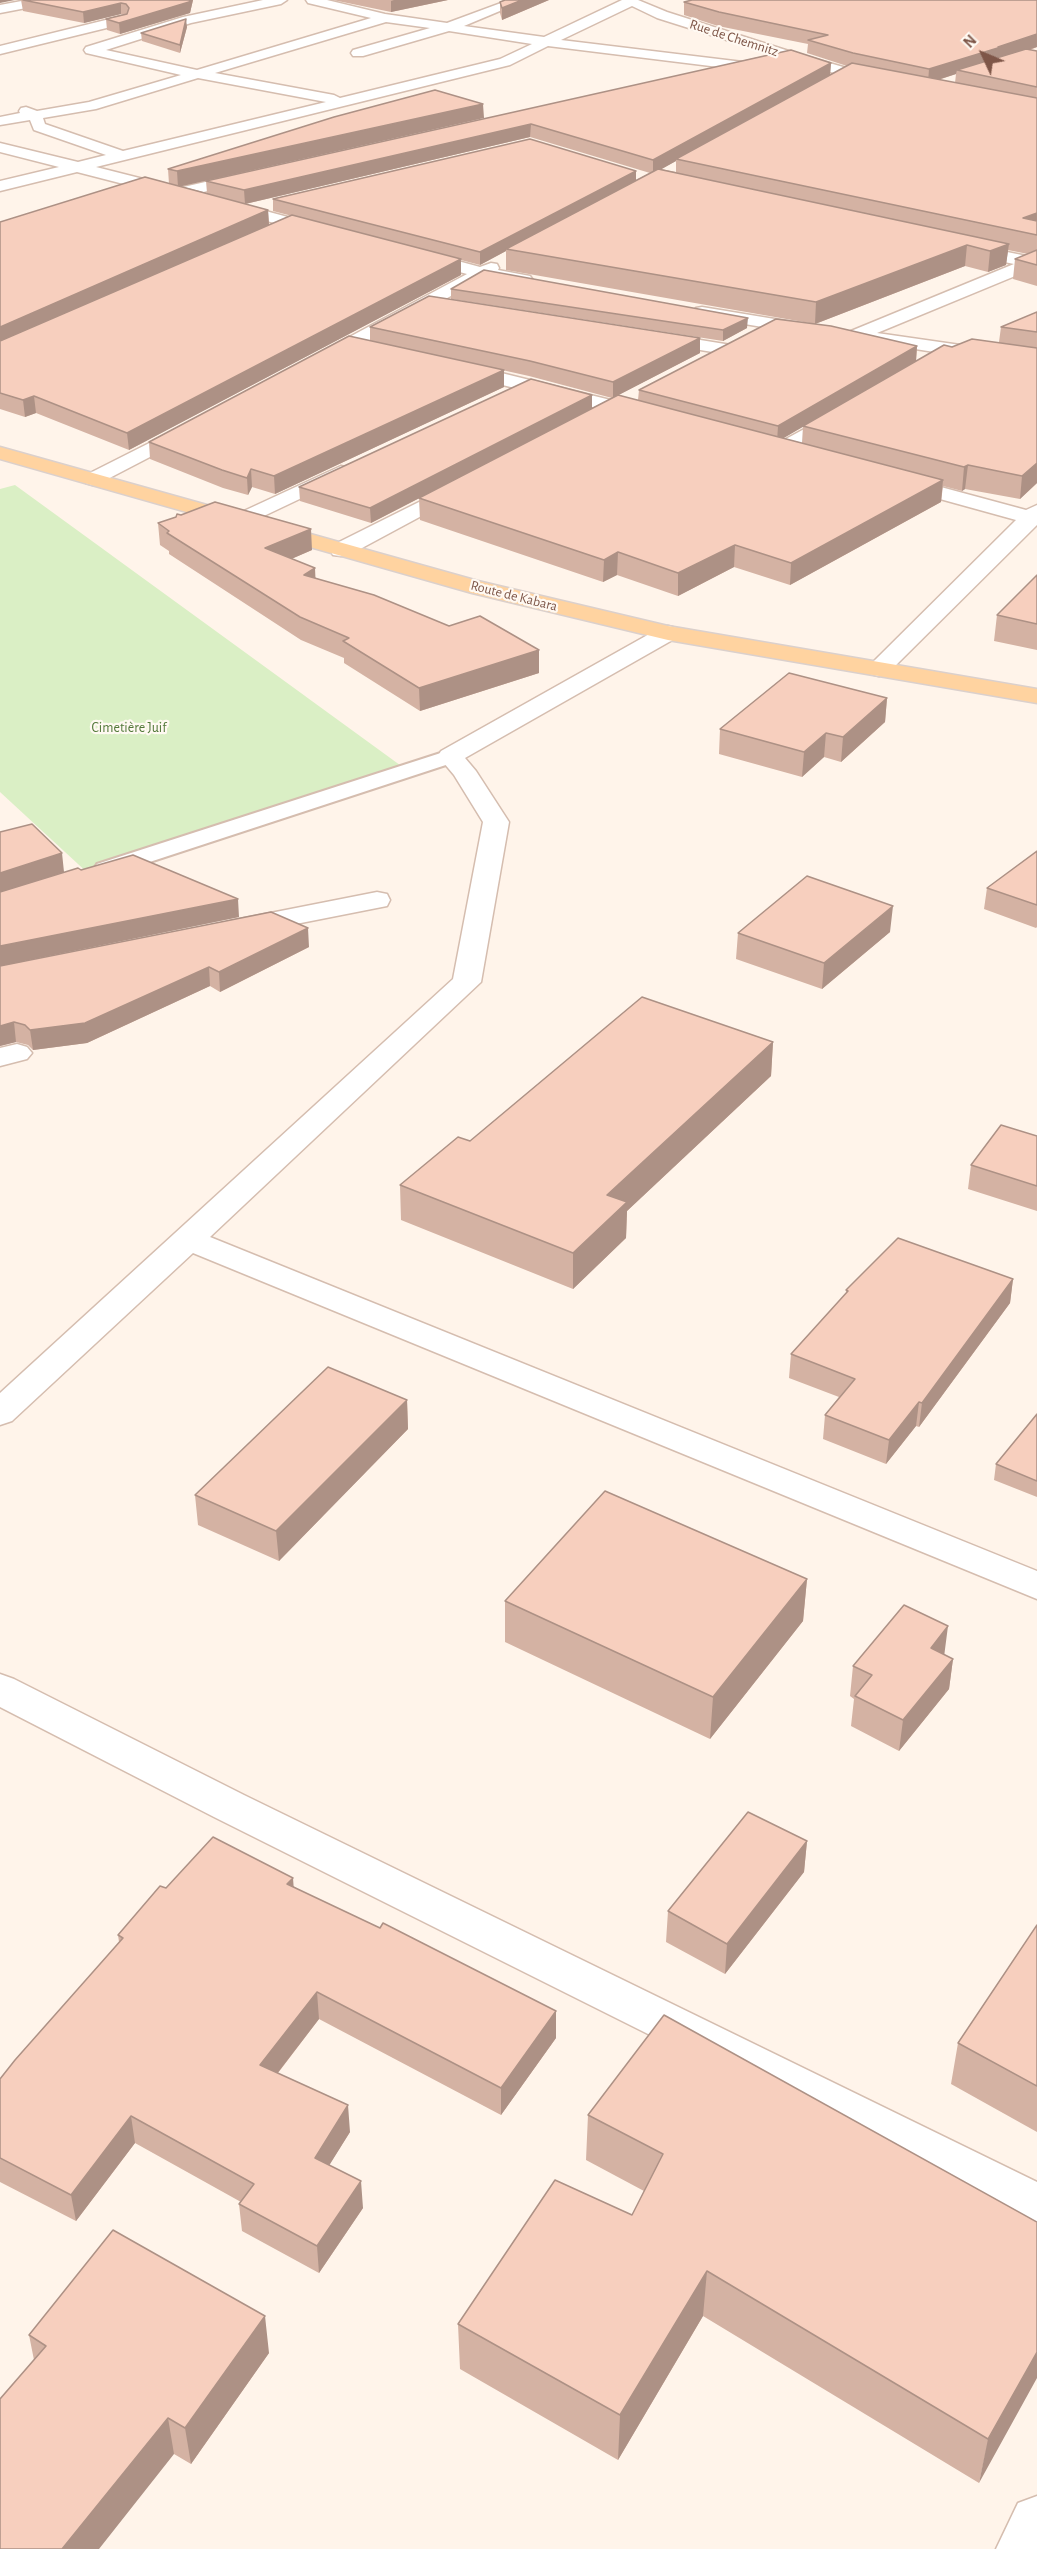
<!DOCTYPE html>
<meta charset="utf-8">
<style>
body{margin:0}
#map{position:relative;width:1037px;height:2549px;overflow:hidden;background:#fff4ea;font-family:"Alegreya Sans",sans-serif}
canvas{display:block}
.north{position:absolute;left:953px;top:24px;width:60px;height:60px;-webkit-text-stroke:4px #fff9f2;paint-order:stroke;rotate:314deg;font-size:16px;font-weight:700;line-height:24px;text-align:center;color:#7e5648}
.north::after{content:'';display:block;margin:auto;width:21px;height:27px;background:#7e5648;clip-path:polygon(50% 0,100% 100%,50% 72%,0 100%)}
</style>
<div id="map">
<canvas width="1037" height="2549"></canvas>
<div class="north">N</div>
</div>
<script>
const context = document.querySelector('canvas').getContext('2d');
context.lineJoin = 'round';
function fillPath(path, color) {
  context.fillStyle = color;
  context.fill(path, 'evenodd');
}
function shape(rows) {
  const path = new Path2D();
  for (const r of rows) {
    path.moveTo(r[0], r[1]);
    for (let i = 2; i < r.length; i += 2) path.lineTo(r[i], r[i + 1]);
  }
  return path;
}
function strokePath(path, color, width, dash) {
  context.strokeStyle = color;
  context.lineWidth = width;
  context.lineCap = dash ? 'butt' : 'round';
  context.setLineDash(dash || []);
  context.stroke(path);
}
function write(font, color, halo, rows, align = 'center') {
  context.font = font + ' "Alegreya Sans",sans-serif';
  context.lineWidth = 4.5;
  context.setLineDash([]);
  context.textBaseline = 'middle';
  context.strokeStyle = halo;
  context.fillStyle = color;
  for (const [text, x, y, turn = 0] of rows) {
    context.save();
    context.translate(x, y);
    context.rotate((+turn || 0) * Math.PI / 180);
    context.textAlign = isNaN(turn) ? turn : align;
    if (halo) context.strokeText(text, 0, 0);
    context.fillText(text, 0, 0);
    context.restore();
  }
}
fillPath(shape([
 [15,485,415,776,91,876,0,792,0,489]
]), '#daefc5');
const service = shape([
 [450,750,458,751,461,756,458,761,113,874,105,876,97,874,94,869,97,864,450,750]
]);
const minor = shape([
 [27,0,53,0,47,4,0,13,0,5,27,0],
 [263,0,287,0,281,4,191,23,106,50,197,70,371,18,308,3,306,0,327,0,385,14,447,23,509,0,526,0,464,26,544,37,622,0,638,0,667,12,795,53,850,69,888,77,890,80,883,84,848,77,778,57,780,59,778,62,743,70,548,46,510,65,96,167,179,188,249,172,254,174,257,177,254,180,178,198,77,172,0,191,0,181,59,167,0,152,0,143,78,162,106,155,34,130,30,120,0,125,0,117,20,113,19,111,21,108,26,107,37,111,89,102,181,75,86,53,84,50,86,47,183,17,263,0],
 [632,6,657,18,774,55,743,62,561,40,632,6],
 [386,22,430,28,353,50,351,53,353,56,363,56,449,31,532,44,500,59,340,98,334,95,215,73,386,22],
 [198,78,326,102,123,151,45,124,43,118,96,109,198,78],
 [122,16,127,17,128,20,127,23,0,54,0,46,122,16],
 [225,200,332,229,334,232,326,237,219,208,217,205,225,200],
 [962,243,1037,258,1037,267,877,333,1037,356,1037,368,851,339,848,335,851,331,1014,264,956,252,954,248,956,244,962,243],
 [417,250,480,267,491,263,497,264,499,268,498,270,530,276,533,280,530,284,524,285,484,278,326,364,314,364,311,360,314,356,467,274,411,259,409,255,411,251,417,250],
 [702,307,811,325,817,326,820,330,817,334,811,335,696,316,693,312,696,308,702,307],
 [657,333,725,344,731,345,734,349,731,353,725,354,651,342,648,338,651,334,657,333],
 [461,363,651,410,654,414,651,418,644,420,454,373,452,369,454,365,461,363],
 [841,409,848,411,851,415,848,419,787,454,773,454,770,450,773,446,841,409],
 [189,423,196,425,199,429,196,433,100,483,93,485,86,483,83,479,86,475,189,423],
 [341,466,348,468,351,472,348,476,247,524,240,526,233,524,230,520,233,516,341,466],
 [900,476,1026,510,1037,505,1037,525,887,674,879,676,871,674,867,669,871,664,1016,520,893,486,890,482,893,478,900,476],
 [459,482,466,484,469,488,466,492,349,555,341,556,333,555,330,550,333,545,459,482],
 [668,626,676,628,679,633,676,638,465,758,476,771,509,822,481,982,210,1237,1037,1571,1037,1599,193,1253,12,1421,0,1425,0,1393,453,979,483,822,454,775,438,756,441,751,660,628,668,626],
 [377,892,387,894,390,900,387,906,240,935,230,933,226,927,230,921,240,919,377,892],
 [17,1044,27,1047,32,1053,27,1059,0,1066,0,1048,17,1044],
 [0,1674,14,1679,244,1795,1037,2182,1037,2226,1020,2220,214,1817,0,1707,0,1674],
 [1037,2496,1037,2549,996,2549,1018,2503,1037,2496]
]);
const primary = shape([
 [0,447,478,581,668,626,1037,689,1037,703,668,640,472,593,0,459,0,447]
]);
strokePath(service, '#d5bdaf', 4);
strokePath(minor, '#d5bdaf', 3);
strokePath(primary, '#dbd0cc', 3);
fillPath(service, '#fff');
fillPath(minor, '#fff');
fillPath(primary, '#ffd3a0');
fillPath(shape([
 [21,0,193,0,190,13,120,34,107,30,106,19,124,14,121,14,84,23,23,11],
 [333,0,448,0,391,12],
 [505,0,549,0,502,20,500,13,500,2],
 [1037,0,1037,47,1030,50,1037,51,1037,286,1013,279,1015,259,1028,254,1008,250,1006,265,988,272,965,266,815,324,506,270,506,251,480,265,461,260,461,275,129,450,36,413,25,417,0,409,0,222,169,184,168,169,484,118,180,186,207,193,206,181,831,63,830,75,847,66,807,53,808,44,718,26,684,15,684,2],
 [956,74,955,83,938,80],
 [530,137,650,173,636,180,273,199,273,211,292,216,186,261,269,225,268,210,245,204],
 [676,161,676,172,661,169],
 [187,27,180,53,142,41,141,33],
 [451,289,747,328,723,341,451,299],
 [1037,312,1037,483,1020,499,965,489,962,491,943,486,941,502,790,585,734,567,678,596,617,575,603,582,420,520,419,498,478,468,371,523,300,501,299,487,592,395,592,408,612,398,529,376,502,370,504,387,275,494,252,487,248,495,223,488,150,459,149,442,370,341,370,327,700,338,700,353,618,395,638,400,639,390,917,346,916,361,952,347,999,342,1001,327],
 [803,426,802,443,783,438],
 [158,523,312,550,291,559,316,578,449,626,539,650,539,673,420,711,344,663,344,658,301,640,169,554,169,551,160,545],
 [1037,575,1037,650,994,641,997,615],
 [887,698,885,722,841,762,824,757,802,777,719,754,720,729],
 [0,832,64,872,81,870,239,917,19,962,309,947,220,992,210,986,87,1043,33,1050,28,1045,16,1042,0,1046],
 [1037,851,1037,927,1036,928,984,909,987,888],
 [890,932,822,989,736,959,738,933],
 [773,1042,771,1076,627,1211,626,1238,573,1289,401,1220,400,1185,470,1141],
 [1037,1136,1037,1211,968,1189,971,1165],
 [1013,1279,1010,1303,919,1427,916,1426,886,1464,823,1439,825,1415,839,1397,789,1378,791,1354,846,1293,846,1290],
 [407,1400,408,1429,279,1561,198,1525,195,1495],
 [1037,1414,1037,1497,994,1480,996,1464],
 [807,1579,803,1621,710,1739,505,1642,505,1601],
 [944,1654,953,1659,949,1689,899,1751,851,1726,854,1699,850,1696,853,1666],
 [807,1841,804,1872,725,1974,666,1942,668,1911],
 [293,1878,293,1886,556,2038,501,2115,319,2019,278,2073,350,2132,329,2165,363,2208,319,2273,242,2231,239,2204,241,2202,135,2143,76,2221,0,2182,0,2079,119,1942,118,1935,166,1888],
 [1037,1925,1037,2132,951,2084,958,2043],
 [588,2115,1037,2222,979,2483,703,2316,618,2460,460,2369,458,2324,632,2215,644,2191,586,2160],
 [29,2335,269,2353,191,2464,174,2454,34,2360]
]), '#d4b2a3');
fillPath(shape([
 [0,0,15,0,0,3],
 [190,0,193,0,190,13,120,34,119,23],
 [394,0,448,0,391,12,391,1],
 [522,0,549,0,502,20,502,8],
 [121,3,121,14,84,23,83,12],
 [186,19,187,27,180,53,180,45],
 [1037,34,1037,47,1000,59,957,70,956,74,928,83,929,69],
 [831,63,830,75,676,159,676,161,653,174,653,160],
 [483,104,484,118,178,187,177,171],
 [531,124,530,137,245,204,244,190],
 [636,171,636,183,506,249,506,251,480,265,480,252],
 [268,210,269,225,0,344,0,327],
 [1037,213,1037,232,1023,218],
 [1009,244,1006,265,988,272,990,251],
 [967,245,965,266,815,324,816,302],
 [461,259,461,275,129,450,127,433],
 [748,318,747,328,723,341,723,330],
 [700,338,700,353,613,398,613,382],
 [917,346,916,361,777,442,778,426],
 [504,370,504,387,275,494,274,476],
 [592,395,592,409,371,523,370,508],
 [34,396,36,413,25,417,23,400],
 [1037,463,1037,483,1020,499,1022,476],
 [968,465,965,489,962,491,964,467],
 [251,469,252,487,248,495,247,478],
 [943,480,941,502,790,585,791,563],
 [311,529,312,550,266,570,265,548],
 [735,545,734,567,678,596,678,573],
 [618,552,617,575,603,582,604,560],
 [315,568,316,590,304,575],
 [539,650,539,673,420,711,419,688],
 [887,698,885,722,841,762,843,737],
 [826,733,824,757,802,777,804,752],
 [62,853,64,872,0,893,0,873],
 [238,899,239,917,0,966,0,946],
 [893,906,890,932,822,989,824,963],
 [308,928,309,947,220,992,219,972],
 [209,967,210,986,87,1043,33,1050,30,1030],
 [14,1022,16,1042,0,1046,0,1026],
 [773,1042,771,1076,627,1211,626,1238,573,1289,573,1253,607,1195],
 [1013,1279,1010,1303,919,1427,922,1403],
 [407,1400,408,1429,279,1561,276,1531],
 [919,1402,916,1426,886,1464,889,1440],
 [807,1579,803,1621,710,1739,713,1697],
 [948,1626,944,1657,931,1648],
 [953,1659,949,1689,899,1751,903,1720],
 [807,1841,804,1872,725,1974,727,1944],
 [293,1878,295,1905,287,1884],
 [317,1992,319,2019,263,2092,260,2065],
 [556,2011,556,2038,501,2115,501,2088],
 [348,2105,350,2132,317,2185,315,2158],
 [131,2116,135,2143,76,2221,71,2195],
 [361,2181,363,2208,319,2273,317,2246],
 [707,2271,703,2316,618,2460,620,2415],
 [265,2316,269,2353,191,2464,185,2428],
 [1037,2352,1037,2378,979,2483,988,2439],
 [168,2418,174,2454,99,2549,62,2549]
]), '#ad9185');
const building = shape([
 [23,0,190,0,189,2,119,23,106,19,127,14,129,8,126,4,121,3,83,12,23,0],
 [505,0,522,0,502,8,500,2,505,0],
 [692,0,1037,0,1037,34,998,47,1001,47,929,69,853,53,808,40,828,35,719,12,684,2,692,0],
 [186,19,180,45,141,33,186,19],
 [1026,49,1037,51,1037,87,957,70,1026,49],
 [791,50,831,63,653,160,531,124,244,190,206,181,791,50],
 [852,63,1037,98,1037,213,1023,218,1037,221,1037,235,676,159,852,63],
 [435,90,483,104,177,171,168,169,334,117,435,90],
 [530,139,636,171,480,252,273,199,530,139],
 [658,169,1009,244,990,251,967,245,816,302,506,249,658,169],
 [145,177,268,210,0,327,0,222,145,177],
 [292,215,461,259,127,433,34,396,23,400,0,393,0,341,292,215],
 [1037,250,1037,265,1015,259,1037,250],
 [484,270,748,318,723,330,451,289,484,270],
 [429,296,700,338,613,382,530,361,370,327,429,296],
 [1037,312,1037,332,1001,327,1037,312],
 [776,319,831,326,917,346,778,426,639,390,776,319],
 [349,336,504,370,274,476,251,469,247,478,222,470,149,442,349,336],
 [972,339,1037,348,1037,463,1022,476,968,465,964,467,803,426,944,345,952,347,972,339],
 [531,379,592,395,370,508,299,487,531,379],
 [618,395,943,480,791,563,735,545,678,573,618,552,604,560,419,498,618,395],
 [215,502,311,529,265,548,315,568,304,575,374,595,449,626,480,616,539,650,419,688,343,641,349,638,300,617,167,533,169,531,158,523,176,517,177,514,181,515,215,502],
 [1037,575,1037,624,997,615,1037,575],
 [789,673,887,698,843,737,826,733,804,752,720,729,789,673],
 [32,824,62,853,0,873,0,832,32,824],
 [1037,851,1037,905,987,888,1037,851],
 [133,855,238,899,0,946,0,892,78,868,81,870,133,855],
 [807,876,893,906,824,963,738,933,807,876],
 [271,912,308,928,219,972,209,967,85,1023,30,1030,25,1025,14,1022,0,1026,0,966,271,912],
 [642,997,773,1042,607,1195,627,1202,573,1253,400,1185,458,1137,470,1141,642,997],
 [1001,1125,1037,1136,1037,1186,971,1165,1001,1125],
 [898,1238,1013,1279,922,1403,919,1402,889,1440,825,1415,855,1379,791,1354,848,1291,846,1290,898,1238],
 [328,1367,407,1400,276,1531,195,1495,328,1367],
 [1037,1414,1037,1481,996,1464,1037,1414],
 [605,1491,807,1579,713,1697,505,1601,605,1491],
 [904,1605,948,1626,931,1648,953,1659,903,1720,855,1696,872,1675,853,1666,904,1605],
 [748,1812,807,1841,727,1944,668,1911,748,1812],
 [213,1837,293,1878,287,1884,380,1928,383,1923,556,2011,501,2088,317,1992,260,2065,348,2105,315,2158,361,2181,317,2246,239,2204,254,2184,131,2116,71,2195,0,2158,0,2079,15,2060,123,1938,118,1935,160,1886,166,1888,213,1837],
 [1037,1925,1037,2086,958,2043,1037,1925],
 [664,2015,1037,2222,1037,2352,988,2439,707,2271,620,2415,458,2324,555,2180,632,2215,663,2154,588,2115,664,2015],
 [113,2230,265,2316,185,2428,168,2418,62,2549,0,2549,0,2399,46,2346,29,2335,113,2230]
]);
fillPath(building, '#f7cfbe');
strokePath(building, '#ad9185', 1.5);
write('14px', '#7e5648', '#fff9f2', [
 ["Rue de Chemnitz",734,38,18],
 ["Route de Kabara",514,596,14]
]);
write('14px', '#527839', '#fff9f2', [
 ["Cimetière Juif",129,728]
]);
</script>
